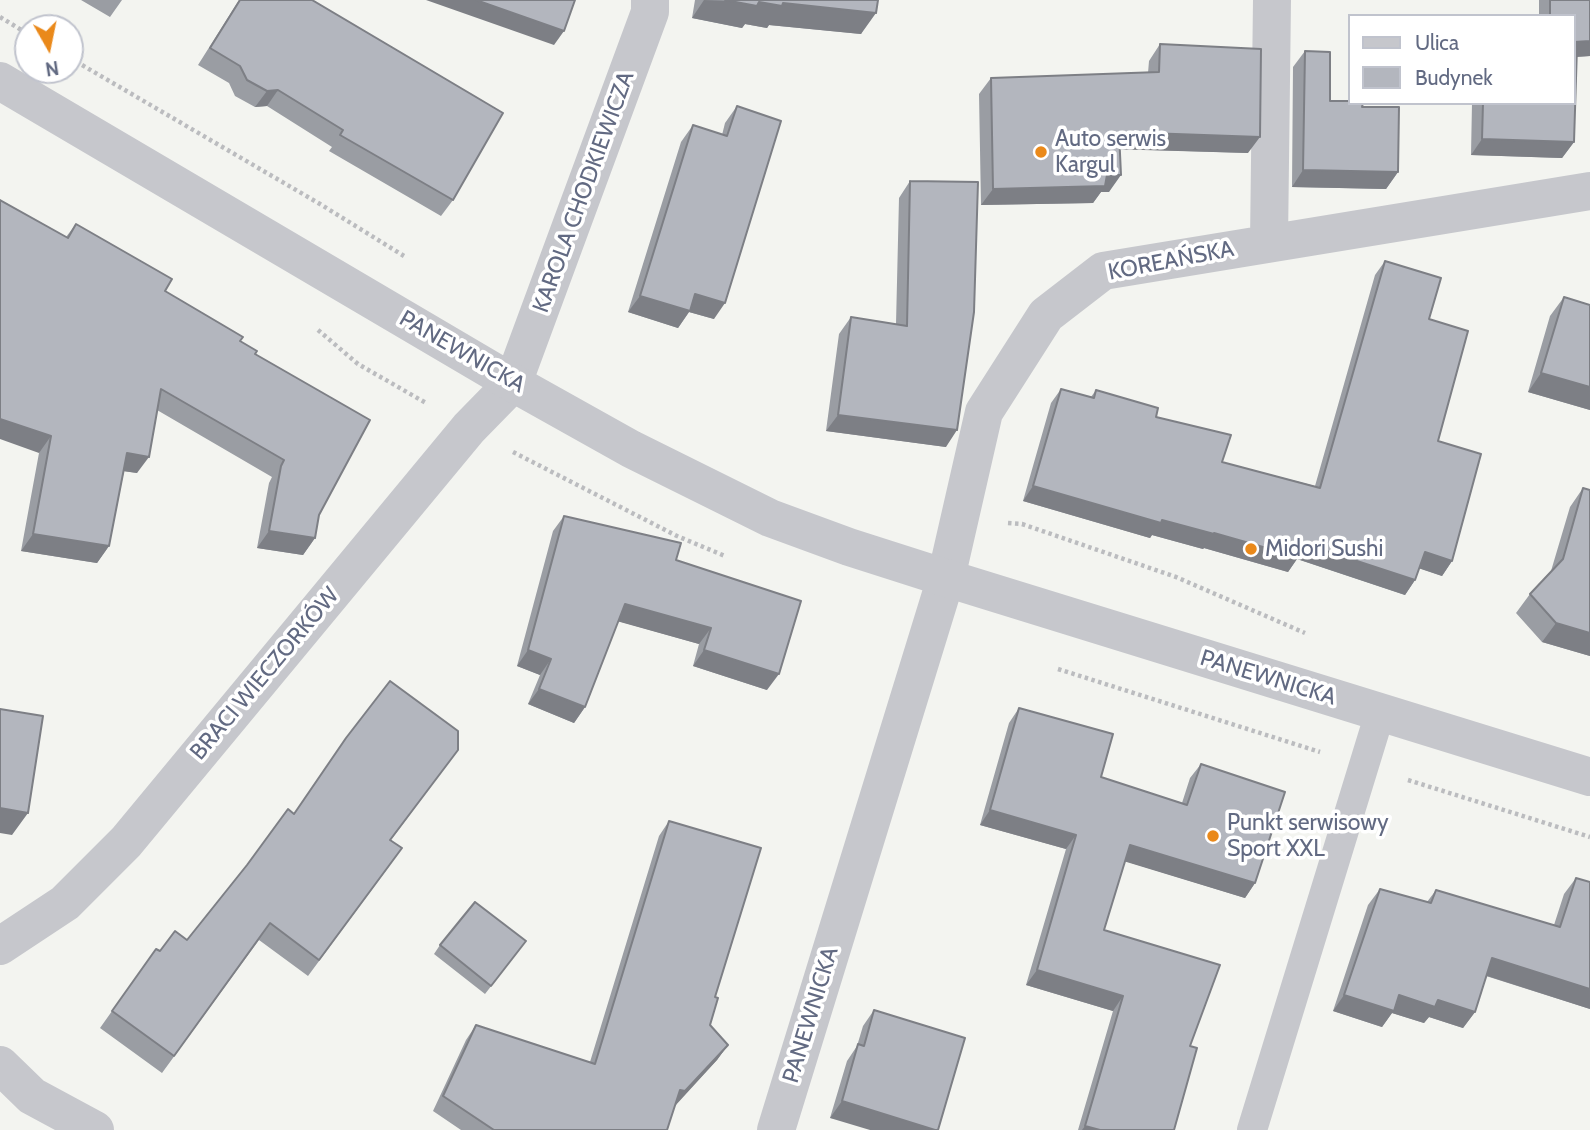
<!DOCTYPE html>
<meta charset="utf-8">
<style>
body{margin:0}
#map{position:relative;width:1590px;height:1130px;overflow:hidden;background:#f3f4f0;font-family:Cabin,sans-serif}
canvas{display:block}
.legend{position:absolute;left:1348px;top:14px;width:228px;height:91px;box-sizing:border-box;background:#fff;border:2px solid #c0c3cd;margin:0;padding:9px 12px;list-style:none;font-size:21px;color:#626a82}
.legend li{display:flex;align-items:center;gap:14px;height:35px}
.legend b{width:35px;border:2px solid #c0c3cd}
.north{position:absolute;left:14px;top:14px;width:70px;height:70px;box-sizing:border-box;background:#fff;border:2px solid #c0c3cd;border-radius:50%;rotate:171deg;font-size:19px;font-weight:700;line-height:28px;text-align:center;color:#626a82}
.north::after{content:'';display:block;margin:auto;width:24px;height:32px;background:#ea891a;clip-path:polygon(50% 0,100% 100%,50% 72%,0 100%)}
</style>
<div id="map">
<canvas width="1590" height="1130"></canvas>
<ul class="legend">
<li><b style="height:9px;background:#c6c7cc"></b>Ulica</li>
<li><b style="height:19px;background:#b3b6be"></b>Budynek</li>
</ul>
<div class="north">N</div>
</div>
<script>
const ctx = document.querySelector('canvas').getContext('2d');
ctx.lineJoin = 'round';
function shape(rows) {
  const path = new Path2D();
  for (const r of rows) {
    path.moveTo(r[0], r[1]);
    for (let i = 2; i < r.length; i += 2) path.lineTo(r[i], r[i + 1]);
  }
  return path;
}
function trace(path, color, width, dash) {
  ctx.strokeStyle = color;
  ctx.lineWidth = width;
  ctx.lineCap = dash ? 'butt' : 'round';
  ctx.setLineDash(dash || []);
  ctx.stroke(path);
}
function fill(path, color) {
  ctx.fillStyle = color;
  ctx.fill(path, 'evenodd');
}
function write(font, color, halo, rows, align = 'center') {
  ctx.font = font + ' Cabin,sans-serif';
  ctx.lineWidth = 7;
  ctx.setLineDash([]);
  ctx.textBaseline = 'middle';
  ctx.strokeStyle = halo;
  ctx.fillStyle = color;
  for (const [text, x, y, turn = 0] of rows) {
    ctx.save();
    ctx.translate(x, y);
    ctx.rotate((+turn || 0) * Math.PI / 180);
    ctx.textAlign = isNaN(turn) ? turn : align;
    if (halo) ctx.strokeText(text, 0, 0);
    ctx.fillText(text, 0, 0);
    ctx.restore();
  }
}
const path = shape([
 [0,17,28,34],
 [70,58,320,204,404,256],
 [318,330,358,364,426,403],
 [513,452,677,536,725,556],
 [1008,523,1022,524,1176,577,1305,633],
 [1058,669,1320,752],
 [1408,780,1590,837]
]);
const service = shape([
 [1252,1130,1380,713]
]);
const minor = shape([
 [1269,242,1272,0],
 [0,946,65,903,126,842,469,428,513,383,650,12,650,0],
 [0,1065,32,1096,95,1130],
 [776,1130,946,578,984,412,1046,315,1103,271,1590,191]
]);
const tertiary = shape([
 [0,81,513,383,631,449,770,518,849,547,946,578,1590,777]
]);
const wall = shape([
 [81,0,122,0,110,17],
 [239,0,312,0,453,200,441,216,329,151,332,147,267,106,255,107,235,96,229,83,198,65],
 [695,0,878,0,861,34,769,25,767,28,745,24,742,28,692,18],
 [1539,0,1590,0,1590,56,1577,57,1574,142,1562,158,1471,155,1472,103,1574,103,1574,16,1539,16],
 [1160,44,1248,153,1120,149,1109,192,1101,192,1093,203,981,205,979,94,991,78,1148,73,1149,61],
 [1305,51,1330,101,1362,107,1398,172,1386,189,1292,187,1293,67],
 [737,106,714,319,689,312,678,328,628,312,681,142,693,125,722,135,725,123],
 [910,181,946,447,826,431,839,334,851,317,896,324,899,198],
 [76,224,165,291,240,341,255,354,319,515,315,538,303,555,257,548,269,483,272,477,157,410,137,473,124,471,109,546,97,563,21,551,39,453,66,237],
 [1385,261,1429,319,1438,441,1452,561,1442,576,1419,568,1415,580,1405,595,1297,559,1288,572,1204,548,1203,549,1152,535,1150,538,1023,501,1051,403,1061,389,1091,397,1096,390,1156,417,1222,462,1315,486,1375,275],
 [1564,297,1590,305,1590,410,1528,392,1550,316],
 [1583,488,1590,656,1542,642,1516,613,1530,594,1551,571,1570,507],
 [564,516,676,560,767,690,693,666,699,644,618,621,585,707,574,723,528,704,540,675,517,666,553,531],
 [1019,708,1101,777,1182,803,1190,778,1201,764,1255,883,1245,898,1125,861,1104,930,1190,1046,1174,1130,1078,1130,1113,1011,1026,985,1066,849,980,825,1009,723],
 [446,766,391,840,390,865,308,976,259,940,162,1073,100,1028,156,949,160,951,187,940,294,814],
 [669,821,715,997,710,1025,728,1045,717,1060,674,1106,667,1130,461,1130,433,1111,466,1040,476,1025,590,1062,659,836],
 [1576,878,1590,1009,1486,976,1475,1012,1463,1028,1429,1017,1424,1023,1392,1013,1382,1027,1333,1011,1368,905,1380,889,1427,902,1436,890,1554,925,1564,894],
 [440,945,520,949,485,994,434,954],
 [874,1010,938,1130,830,1118,847,1061,857,1046,863,1026]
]);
const shadedWall = shape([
 [426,0,476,0,564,31,554,45],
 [704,0,783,3,876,13,861,34,769,25,767,28,745,24,742,28,692,18],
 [1590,41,1590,56,1574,57,1574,42],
 [278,90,267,106,255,107,267,91],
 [1119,132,1260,137,1248,153,1108,149],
 [1482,139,1574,142,1562,158,1471,155],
 [1303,170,1398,172,1386,189,1292,187],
 [1107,175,1121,175,1109,192,1101,192,1093,203,981,205,993,189],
 [695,294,725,303,714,319,689,312,678,328,628,312,640,296],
 [1541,373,1590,387,1590,410,1528,392],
 [838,415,957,430,946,447,826,431],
 [0,419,51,436,39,453,0,439],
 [127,453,149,457,137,473,115,470],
 [1033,486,1214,533,1302,543,1415,580,1405,595,1297,559,1288,572,1204,548,1203,549,1152,535,1150,538,1023,501],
 [269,531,315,538,303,555,257,548],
 [33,534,109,546,97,563,21,551],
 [1425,552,1452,561,1442,576,1415,567],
 [625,604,711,628,699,644,613,620],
 [1556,623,1590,633,1590,656,1542,642],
 [528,650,551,659,540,675,517,666],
 [704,650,779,674,767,690,693,666],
 [539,689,585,707,574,723,528,704],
 [0,808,28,813,12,835,0,833],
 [990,810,1076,835,1066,849,980,825],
 [1130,845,1255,883,1245,898,1120,860],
 [1492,958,1590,989,1590,1009,1481,974],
 [1037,970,1123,996,1113,1011,1026,985],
 [1344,995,1399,995,1438,1000,1475,1012,1463,1028,1429,1017,1424,1023,1392,1013,1382,1027,1333,1011],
 [728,1045,717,1060,675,1106,680,1090],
 [842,1101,935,1130,870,1130,830,1118],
 [1085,1126,1100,1130,1082,1130]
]);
const building = shape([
 [240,0,312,0,503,113,453,200,340,135,343,130,278,90,267,91,247,80,240,66,210,48,240,0],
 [476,0,575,0,564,31,476,0],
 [725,0,878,0,876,13,783,3,782,6,759,2,757,6,725,0],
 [1550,0,1590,0,1590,41,1574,42,1574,16,1550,16,1550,0],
 [1160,44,1261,49,1260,137,1119,132,1121,175,1107,175,1105,186,993,189,991,78,1159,72,1160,44],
 [1574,47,1577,47,1574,142,1482,139,1483,103,1574,103,1574,47],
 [1305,51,1330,52,1330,101,1350,101,1350,103,1363,103,1362,107,1399,107,1398,172,1303,170,1305,51],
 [737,106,781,121,725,303,695,294,690,311,640,296,693,125,727,136,737,106],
 [910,181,978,182,974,312,957,430,838,415,851,317,907,326,910,181],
 [0,200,68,238,76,224,172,279,165,291,243,337,240,341,257,351,255,354,370,420,319,515,315,538,269,531,281,466,284,460,161,389,149,457,127,453,109,546,33,534,51,436,0,419,0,200],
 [1385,261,1441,278,1429,319,1468,331,1438,441,1481,454,1452,561,1425,552,1415,580,1302,543,1298,557,1214,533,1214,534,1162,520,1161,523,1033,486,1061,389,1094,398,1096,390,1158,408,1156,417,1231,435,1222,462,1320,488,1385,261],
 [1564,297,1590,305,1590,387,1541,373,1564,297],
 [1583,488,1590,490,1590,633,1556,623,1530,594,1563,559,1583,488],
 [564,516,681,543,676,560,801,601,779,674,704,650,711,628,625,604,585,707,539,689,551,659,528,650,564,516],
 [390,681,458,731,458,750,390,840,402,848,319,960,270,923,174,1056,112,1011,156,949,160,951,175,931,187,940,247,865,288,809,294,814,346,738,390,681],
 [1019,708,1113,734,1101,777,1187,805,1201,764,1285,792,1255,883,1130,845,1104,930,1220,965,1190,1046,1197,1048,1174,1130,1100,1130,1085,1126,1123,996,1037,970,1076,835,990,810,1019,708],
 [0,709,43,716,28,813,0,808,0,709],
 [669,821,761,848,715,997,718,998,710,1025,728,1045,685,1091,680,1090,667,1130,494,1130,443,1096,476,1025,595,1064,669,821],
 [1576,878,1590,882,1590,989,1492,958,1475,1012,1438,1000,1435,1007,1399,995,1394,1011,1344,995,1380,889,1431,903,1436,890,1560,927,1576,878],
 [475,902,526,941,491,986,440,945,475,902],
 [874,1010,965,1038,938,1130,935,1130,842,1101,858,1044,864,1046,874,1010]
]);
const markers = [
 [1041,152,7,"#ea891a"],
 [1251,549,7,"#ea891a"],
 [1213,836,7,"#ea891a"]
];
const poiNames = [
 ["Auto serwis",1055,139],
 ["Kargul",1055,165],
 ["Midori Sushi",1265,549],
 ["Punkt serwisowy",1227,823],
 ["Sport XXL",1227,849]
];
const streetNames = [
 ["KAROLA CHODKIEWICZA",584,192,-70],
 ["KOREAŃSKA",1171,261,-11],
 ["PANEWNICKA",462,352,30],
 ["BRACI WIECZORKÓW",265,674,-50],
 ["PANEWNICKA",1268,678,17],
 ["PANEWNICKA",811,1015,-73]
];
trace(path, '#bbbcbf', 4.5, [3.5, 3.5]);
trace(service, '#c6c7cc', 30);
trace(minor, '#c6c7cc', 38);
trace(tertiary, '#c6c7cc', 38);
fill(wall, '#9a9da3');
fill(shadedWall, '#7d7f85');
fill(building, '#b3b6be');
trace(building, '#7d7f85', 2);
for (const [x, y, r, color] of markers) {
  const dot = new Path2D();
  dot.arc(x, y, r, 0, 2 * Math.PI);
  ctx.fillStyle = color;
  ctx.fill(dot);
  trace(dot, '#fff', 2.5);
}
write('23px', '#626a82', '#fff', poiNames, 'left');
write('23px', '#626a82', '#fff', streetNames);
</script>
